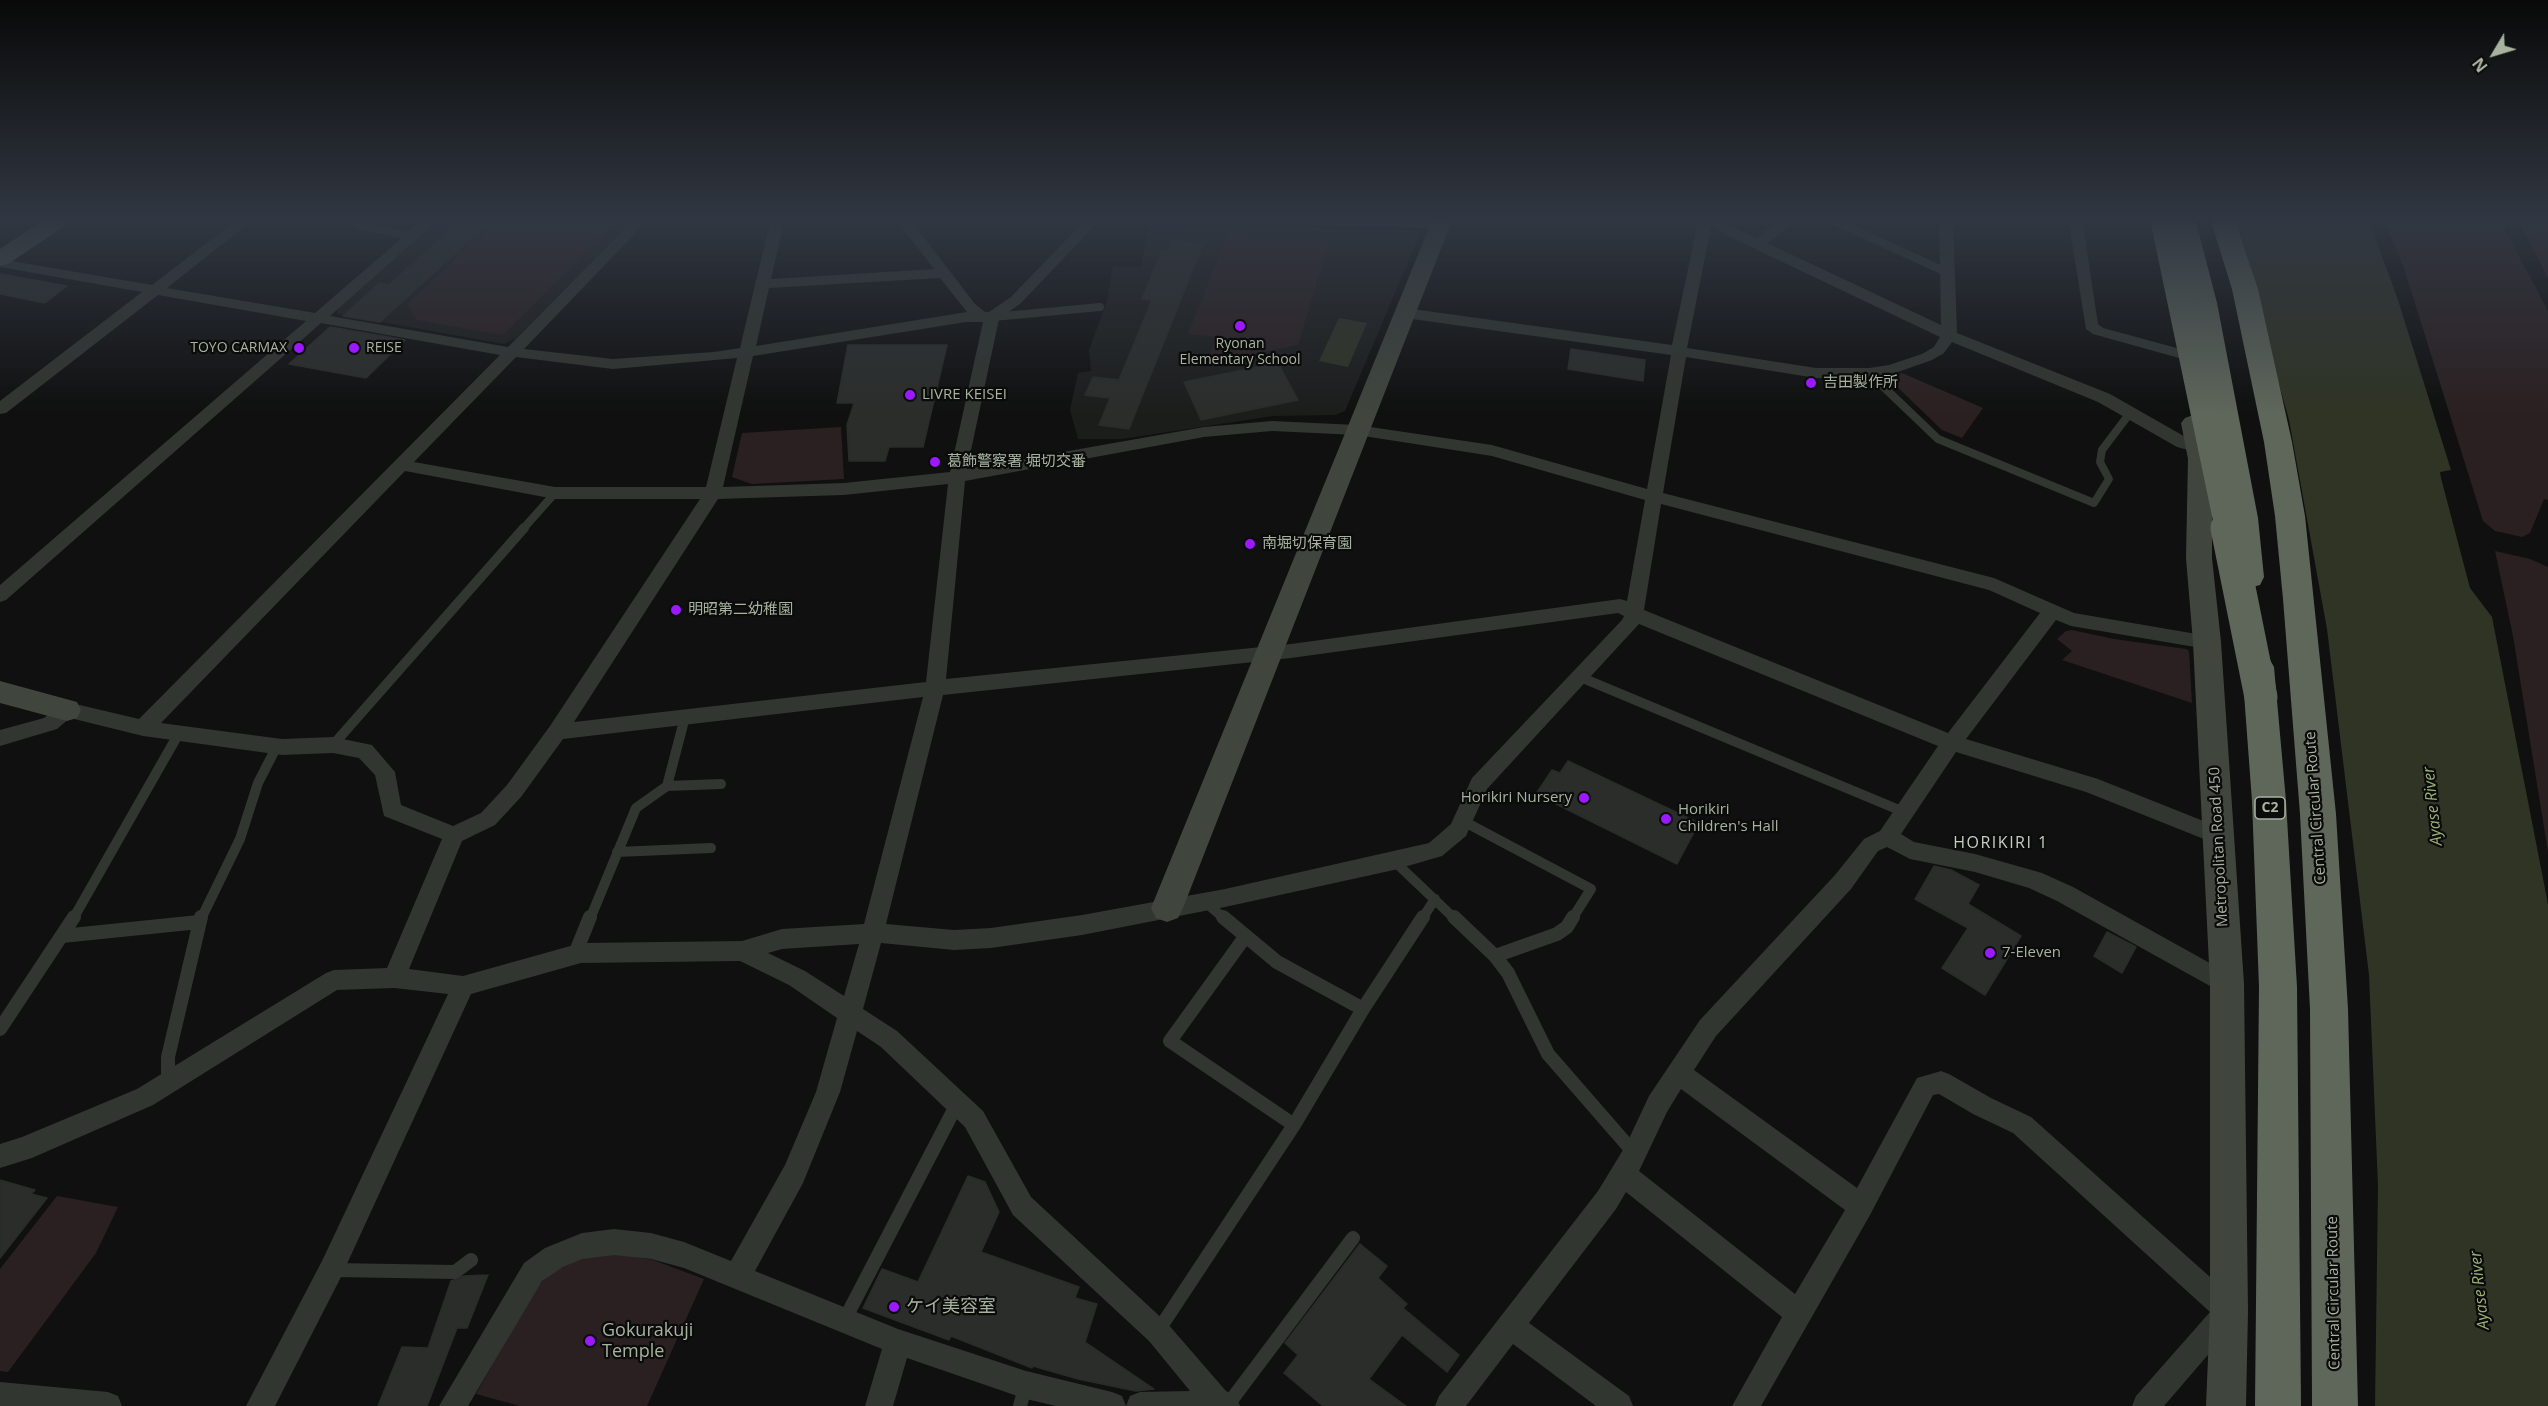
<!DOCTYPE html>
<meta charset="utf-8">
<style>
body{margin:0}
#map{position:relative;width:2548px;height:1406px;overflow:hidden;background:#0f100f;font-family:"Open Sans",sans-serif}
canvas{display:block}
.north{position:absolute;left:2464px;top:24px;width:60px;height:60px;-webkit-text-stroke:4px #0a0b0a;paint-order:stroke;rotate:232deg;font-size:16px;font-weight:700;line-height:24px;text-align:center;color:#a7b39f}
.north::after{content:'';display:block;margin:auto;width:21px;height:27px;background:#a7b39f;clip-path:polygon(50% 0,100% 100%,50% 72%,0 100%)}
</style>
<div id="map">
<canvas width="2548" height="1406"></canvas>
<div class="north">N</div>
</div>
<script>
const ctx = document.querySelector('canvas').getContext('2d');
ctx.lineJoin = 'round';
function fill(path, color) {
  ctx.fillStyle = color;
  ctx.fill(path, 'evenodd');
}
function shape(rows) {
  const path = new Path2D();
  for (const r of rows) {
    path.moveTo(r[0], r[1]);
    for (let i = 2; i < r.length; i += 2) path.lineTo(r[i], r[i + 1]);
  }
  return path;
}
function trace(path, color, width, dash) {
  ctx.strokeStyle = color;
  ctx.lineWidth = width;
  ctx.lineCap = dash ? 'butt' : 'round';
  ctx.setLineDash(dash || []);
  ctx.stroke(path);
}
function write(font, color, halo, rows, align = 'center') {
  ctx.font = font + ' "Open Sans","Noto Sans JP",sans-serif';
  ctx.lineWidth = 4.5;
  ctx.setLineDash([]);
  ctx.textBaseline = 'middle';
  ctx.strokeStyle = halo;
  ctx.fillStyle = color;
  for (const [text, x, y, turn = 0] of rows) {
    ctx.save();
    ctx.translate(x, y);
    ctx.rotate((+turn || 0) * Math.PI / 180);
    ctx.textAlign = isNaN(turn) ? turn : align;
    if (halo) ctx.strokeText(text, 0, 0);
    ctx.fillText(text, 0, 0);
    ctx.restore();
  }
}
const built = shape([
 [440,218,635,218,516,338,504,344,338,314,336,309],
 [1149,223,1421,231,1345,411,1335,415,1273,416,1122,439,1078,439,1070,410,1078,373,1091,371,1089,350,1107,301,1113,266,1141,267]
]);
const green = shape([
 [501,218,592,218,616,222,503,335,417,320,407,304],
 [2383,218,2499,218,2548,311,2548,500,2544,499,2530,533,2522,537,2495,531,2483,521,2404,268],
 [2517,218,2548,218,2548,278],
 [1228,233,1328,245,1298,345,1207,363,1216,337,1188,334],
 [1902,373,1983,408,1962,438,1942,430,1887,377],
 [841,427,844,479,752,484,732,477,742,433],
 [2495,551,2530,559,2548,567,2548,852,2513,636],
 [2072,630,2114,639,2186,649,2189,651,2192,703,2062,660,2072,651,2057,639,2066,631],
 [57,1196,118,1207,96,1253,8,1372,0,1371,0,1269],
 [618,1254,653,1260,704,1279,647,1406,520,1406,476,1394,536,1288,549,1274,585,1256]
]);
const water = shape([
 [2233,218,2368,218,2398,300,2451,470,2440,472,2441,478,2470,588,2492,617,2548,904,2548,1406,2375,1406,2378,1186,2369,975,2327,629,2289,420],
 [1339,318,1367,323,1348,367,1319,361]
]);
const building = shape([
 [463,218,494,218,380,322,343,316,379,283,389,285,463,218],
 [1173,241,1203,244,1129,429,1099,425,1110,398,1085,395,1093,377,1119,380,1152,300,1142,299,1162,250,1169,251,1173,241],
 [0,274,67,286,45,303,0,294,0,274],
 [330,327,405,340,366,378,289,364,330,327],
 [848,345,947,345,923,447,889,447,885,461,849,461,847,425,854,403,837,403,848,345],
 [1571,349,1645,360,1643,381,1568,369,1571,349],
 [1278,363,1298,400,1201,420,1184,382,1278,363],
 [1568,761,1699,823,1677,864,1536,794,1552,770,1560,773,1568,761],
 [1934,866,1951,870,1979,885,1968,904,2021,936,1985,995,1942,968,1968,928,1915,899,1934,866],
 [2107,932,2136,947,2122,973,2094,956,2107,932],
 [968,1176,985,1182,999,1212,981,1252,1079,1287,1075,1298,1097,1304,1085,1342,1154,1389,1136,1391,1078,1379,1033,1366,1032,1368,951,1336,949,1340,863,1308,882,1269,918,1282,968,1176],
 [0,1180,35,1190,31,1194,47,1198,0,1258,0,1180],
 [1360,1244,1387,1266,1378,1278,1407,1304,1403,1308,1459,1355,1447,1372,1402,1335,1369,1379,1406,1406,1323,1406,1284,1373,1298,1355,1285,1343,1360,1244],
 [488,1275,467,1328,457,1328,427,1406,378,1406,402,1347,428,1348,451,1281,464,1276,488,1275]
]);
const laneFar2 = shape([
 [1828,218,1946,272],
 [356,225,413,236],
 [993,317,1100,307],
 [1869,373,1938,439,2094,503,2109,479,2100,462,2102,450,2130,413],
 [523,529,555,493]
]);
const laneFar1 = shape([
 [1580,677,1904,812],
 [333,745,524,528],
 [667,786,685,717],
 [1463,821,1591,889,1572,919],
 [617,852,711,848],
 [1394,861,1455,919],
 [1205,902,1225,919],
 [73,919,179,733],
 [201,919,240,839,258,783,277,746],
 [590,919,636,808,667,786,721,784],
 [1422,919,1435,899]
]);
const lane = shape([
 [1223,917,1277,962,1363,1009,1423,917],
 [1454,917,1495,956,1557,934,1567,927,1573,917],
 [62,936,199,922],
 [1245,937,1170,1041,1294,1125],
 [575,954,590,917],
 [1495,956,1508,973,1548,1054,1635,1154],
 [0,1029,74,917],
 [168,1083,168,1057,201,917],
 [332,1270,455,1272,471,1260],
 [845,1319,957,1104],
 [1158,1331,1294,1125,1363,1009],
 [1020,1406,1026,1385],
 [1227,1406,1353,1238]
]);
const street = shape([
 [239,218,255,218,167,288,315,313,425,218,440,218,330,316,508,347,635,218,650,218,524,349,613,359,714,352,740,348,771,218,785,218,771,279,934,269,895,218,909,218,975,304,985,312,989,312,1011,297,1087,218,1102,218,1021,303,999,319,967,469,1204,427,1272,421,1357,425,1492,445,1647,489,1671,355,1405,318,1397,313,1400,310,1405,308,1672,345,1698,221,1696,218,1714,218,1756,238,1783,218,1799,218,1767,243,1941,325,1939,218,1953,218,1957,333,2110,394,2189,439,2205,444,2207,448,2205,452,2199,453,2177,447,2098,402,1952,342,1944,353,1932,360,1898,372,1869,378,1816,378,1686,357,1663,493,1994,578,2074,613,2214,637,2216,642,2214,647,2207,649,2071,626,2056,620,1966,739,2098,779,2226,830,2230,836,2226,842,2219,845,2086,792,1956,752,1901,834,1914,842,1975,854,2042,873,2073,887,2235,977,2238,984,2235,991,2227,994,2219,991,2057,901,2029,888,1975,872,1910,859,1887,847,1878,851,1851,889,1716,1036,1694,1070,1857,1188,1917,1078,1941,1071,1949,1074,1991,1098,2031,1117,2238,1302,2242,1311,2238,1320,2164,1406,2132,1406,2136,1396,2210,1312,2013,1133,1973,1114,1939,1094,1933,1095,1870,1215,1761,1406,1732,1406,1782,1317,1626,1192,1616,1209,1529,1323,1629,1396,1633,1406,1596,1406,1513,1344,1466,1406,1435,1406,1439,1396,1598,1191,1626,1145,1649,1096,1700,1020,1835,875,1864,839,1880,831,1938,746,1639,624,1487,789,1466,836,1442,856,1394,870,1225,907,1082,935,991,948,954,950,881,943,863,1009,897,1031,983,1111,1031,1197,1167,1323,1226,1391,1236,1396,1240,1406,1126,1406,1130,1396,1140,1392,1190,1391,1149,1341,1013,1215,965,1127,881,1047,857,1031,840,1092,803,1183,755,1271,898,1329,1026,1371,1112,1392,1122,1396,1126,1406,1056,1406,1026,1399,907,1358,893,1406,865,1406,882,1349,684,1268,651,1259,614,1255,582,1259,563,1267,542,1281,468,1406,439,1406,524,1263,545,1248,582,1233,614,1229,651,1233,684,1242,731,1261,785,1165,816,1092,837,1018,789,985,740,961,581,963,471,994,340,1279,275,1406,246,1406,322,1261,448,994,394,988,337,990,153,1105,32,1158,0,1168,0,1144,22,1137,137,1089,326,973,334,970,387,968,442,839,384,816,375,775,359,758,333,753,282,755,143,736,70,718,57,729,0,746,0,730,44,718,60,705,67,702,139,719,500,355,321,323,6,600,0,602,0,585,306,321,158,295,6,413,0,414,0,401,142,292,0,267,0,259,152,285,239,218],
 [1711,227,1751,247,1940,337,1934,347,1922,354,1889,365,1869,368,1816,368,1687,348,1711,227],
 [940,278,967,312,756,346,769,288,940,278],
 [966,322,983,322,950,472,844,483,723,487,753,356,966,322],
 [516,357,613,369,737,358,706,487,555,487,414,462,516,357],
 [1272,431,1357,435,1492,456,1645,500,1627,601,1620,599,1291,644,946,679,965,481,1204,437,1272,431],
 [405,471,555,499,700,499,550,726,507,785,481,813,453,826,401,805,395,772,372,745,333,737,282,739,161,723,405,471],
 [948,484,926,682,574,722,718,499,844,495,948,484],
 [1661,504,1989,590,2040,613,1948,733,1644,610,1661,504],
 [1618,613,1624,616,1622,620,1472,778,1451,824,1429,843,1225,889,1082,915,991,928,954,930,886,924,943,695,1291,658,1618,613],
 [923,697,864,924,782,929,742,941,581,943,463,976,409,969,462,841,495,825,521,797,563,739,923,697],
 [859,944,844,996,805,971,768,953,782,949,859,944],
 [1681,1089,1845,1210,1795,1294,1639,1171,1667,1112,1681,1089],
 [1174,218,1359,218,1440,220,1447,224,1440,228,1181,222,1174,218],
 [2068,218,2082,218,2098,324,2103,328,2184,350,2187,353,2184,356,2179,358,2093,334,2086,329,2068,218],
 [0,1382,108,1392,118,1396,122,1406,0,1406,0,1382]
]);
const secondary = shape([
 [1433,218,1453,218,1183,908,1178,918,1167,922,1156,918,1151,908,1433,218],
 [2193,415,2201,418,2205,423,2212,459,2212,558,2221,642,2244,984,2248,1311,2246,1406,2206,1406,2210,1311,2210,984,2193,642,2186,558,2188,459,2181,423,2185,418,2193,415],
 [0,681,77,702,81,710,77,718,67,721,0,703,0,681]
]);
const primary = shape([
 [46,218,72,218,69,223,8,264,0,266,0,249,46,218]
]);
const highway = shape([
 [2171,218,2195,218,2217,303,2258,518,2264,577,2260,585,2249,588,2238,585,2234,577,2228,518,2191,303,2171,218],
 [2210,218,2234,218,2258,289,2292,442,2305,516,2336,814,2348,1009,2358,1406,2312,1406,2310,1009,2300,814,2283,599,2275,516,2264,442,2232,289,2210,218],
 [2258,655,2269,658,2274,667,2286,801,2297,987,2301,1406,2255,1406,2259,987,2252,801,2242,667,2247,658,2258,655]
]);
const highwayBridgeFar1 = shape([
 [2163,218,2228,529]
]);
const highwayBridge = shape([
 [2227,528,2261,697]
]);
const markers = [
 [1240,326,6,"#9c18ff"],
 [299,348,6,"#9c18ff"],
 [354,348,6,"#9c18ff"],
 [1811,383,6,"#9c18ff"],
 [910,395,6,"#9c18ff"],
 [935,462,6,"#9c18ff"],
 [1250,544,6,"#9c18ff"],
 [676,610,6,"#9c18ff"],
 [1584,798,6,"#9c18ff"],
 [1666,819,6,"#9c18ff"],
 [1990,953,6,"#9c18ff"],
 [894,1307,6,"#9c18ff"],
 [590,1341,6,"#9c18ff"]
];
const farPoinames = [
 ["Ryonan",1240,344],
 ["Elementary School",1240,360],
 ["TOYO CARMAX",287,348,"right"],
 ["REISE",366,348,"left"]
];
const shields = [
 [2270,808,30]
];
const shieldNames = [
 ["C2",2270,808]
];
const poiNames = [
 ["吉田製作所",1823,383],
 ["LIVRE KEISEI",922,395],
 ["葛飾警察署 堀切交番",947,462],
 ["南堀切保育園",1262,544],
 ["明昭第二幼稚園",688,610],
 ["Horikiri Nursery",1572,798,"right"],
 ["Horikiri",1678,810],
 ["Children's Hall",1678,827],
 ["7-Eleven",2002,953]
];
const streetNames = [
 ["Central Circular Route",2316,808,-94],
 ["Metropolitan Road 450",2219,847,-93],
 ["Central Circular Route",2334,1293,-91]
];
const waterNames = [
 ["Ayase River",2433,806,-96],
 ["Ayase River",2480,1290,-96]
];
const neighbourhoodNames = [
 ["HORIKIRI 1",2001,843]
];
const nearPoinames = [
 ["ケイ美容室",906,1307],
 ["Gokurakuji",602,1331],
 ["Temple",602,1352]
];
fill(built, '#1b1d1b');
fill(green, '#2b2021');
fill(water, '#2f3425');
fill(building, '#2a2d2a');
trace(building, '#292c29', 1.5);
trace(laneFar2, '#313630', 8);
trace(laneFar1, '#313630', 10);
trace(lane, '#313630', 14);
fill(street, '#313630');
fill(secondary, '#40463d');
fill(primary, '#4e554b');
fill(highway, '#5f675b');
trace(highwayBridgeFar1, '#5f675b', 26);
trace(highwayBridge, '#5f675b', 33);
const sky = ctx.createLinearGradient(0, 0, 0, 415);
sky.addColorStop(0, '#080908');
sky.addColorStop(0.53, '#313742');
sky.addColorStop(1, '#31374200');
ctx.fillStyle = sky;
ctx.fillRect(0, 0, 2548, 415);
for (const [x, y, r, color] of markers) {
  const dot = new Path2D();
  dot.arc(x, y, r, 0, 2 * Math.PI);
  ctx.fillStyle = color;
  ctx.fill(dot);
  trace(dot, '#0a0b0a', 2);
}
write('14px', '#a7b39f', '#0a0b0a', farPoinames);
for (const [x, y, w] of shields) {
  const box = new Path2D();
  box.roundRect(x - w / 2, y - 11, w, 22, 4.5);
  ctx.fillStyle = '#0a0b0a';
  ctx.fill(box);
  trace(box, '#a7b39f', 1.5);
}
write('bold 14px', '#a7b39f', null, shieldNames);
write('15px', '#a7b39f', '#0a0b0a', poiNames, 'left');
write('15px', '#a7b39f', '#0a0b0a', streetNames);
write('italic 16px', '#9ab172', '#0a0b0a', waterNames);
ctx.letterSpacing = '1.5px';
write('16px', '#c5cec0', '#0a0b0a', neighbourhoodNames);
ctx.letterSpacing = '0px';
write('18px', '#a7b39f', '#0a0b0a', nearPoinames, 'left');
</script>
